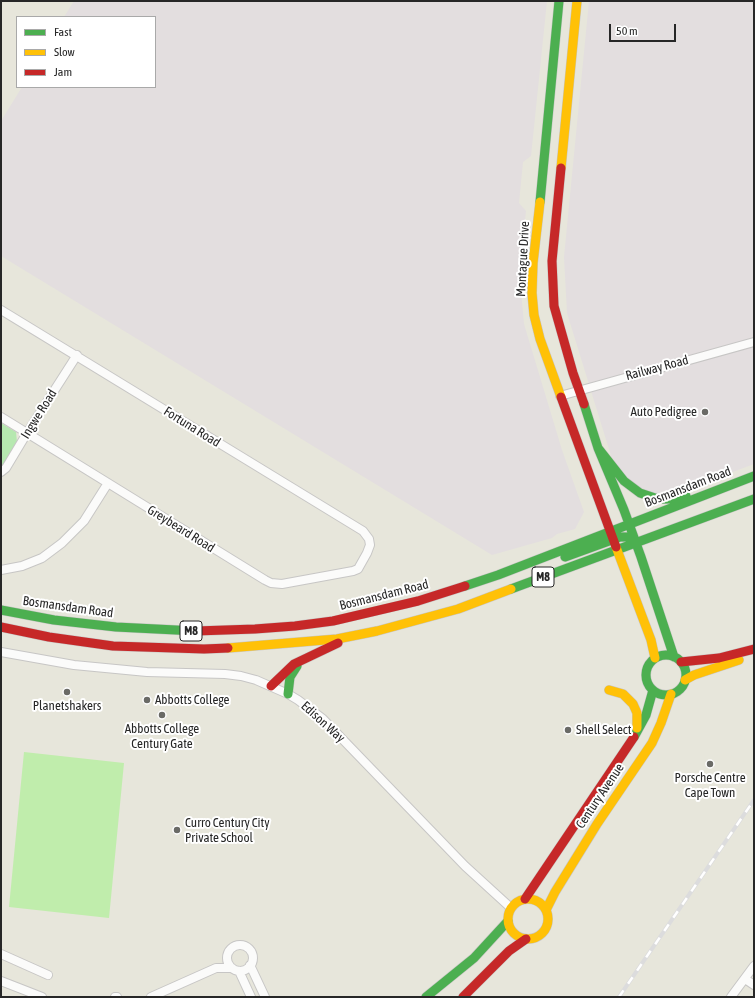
<!DOCTYPE html>
<style>
body{margin:0}
#map{position:relative;width:755px;height:998px;overflow:hidden;background:#e7e6db;font-family:"Asap Condensed",sans-serif}
canvas{display:block}
.frame{position:absolute;inset:0;border:2px solid #272727;pointer-events:none}
.legend{position:absolute;left:16px;top:16px;width:140px;height:72px;box-sizing:border-box;background:#fff;border:1px solid #a9a9a9;margin:0;padding:5px 7px;list-style:none;font-size:12px;color:#272727}
.legend li{display:flex;align-items:center;gap:8px;height:20px}
.legend b{width:20px;border:1px solid #a9a9a9}
.scale{position:absolute;left:609px;top:24px;width:67px;height:18px;box-sizing:border-box;border:2px solid #272727;border-top:0;padding-left:5px;font-size:12px;line-height:14px;white-space:nowrap;color:#272727;-webkit-text-stroke:3px #fff;paint-order:stroke}
</style>
<div id="map">
<canvas width="755" height="998"></canvas>
<div class="frame"></div>
<ul class="legend">
<li><b style="height:5px;background:#4caf50"></b>Fast</li>
<li><b style="height:5px;background:#ffc107"></b>Slow</li>
<li><b style="height:5px;background:#c62828"></b>Jam</li>
</ul>
<div class="scale">50 m</div>
</div>
<script>
const ctx = document.querySelector('canvas').getContext('2d');
ctx.lineJoin = 'round';
function fill(path, color) {
  ctx.fillStyle = color;
  ctx.fill(path, 'evenodd');
}
function shape(rows) {
  const path = new Path2D();
  for (const r of rows) {
    if (r.length === 3) {
      path.moveTo(r[0] + r[2], r[1]);
      path.arc(r[0], r[1], r[2], 0, 2 * Math.PI);
      continue;
    }
    path.moveTo(r[0], r[1]);
    for (let i = 2; i < r.length; i += 2) path.lineTo(r[i], r[i + 1]);
  }
  return path;
}
function trace(path, color, width, dash) {
  ctx.strokeStyle = color;
  ctx.lineWidth = width;
  ctx.lineCap = dash ? 'butt' : 'round';
  ctx.setLineDash(dash || []);
  ctx.stroke(path);
}
function write(font, color, halo, rows, align = 'center') {
  ctx.font = font + ' "Asap Condensed",sans-serif';
  ctx.lineWidth = 4;
  ctx.setLineDash([]);
  ctx.textBaseline = 'middle';
  ctx.strokeStyle = halo;
  ctx.fillStyle = color;
  for (const [text, x, y, turn = 0] of rows) {
    ctx.save();
    ctx.translate(x, y);
    ctx.rotate((+turn || 0) * Math.PI / 180);
    ctx.textAlign = isNaN(turn) ? turn : align;
    if (halo) ctx.strokeText(text, 0, 0);
    ctx.fillText(text, 0, 0);
    ctx.restore();
  }
}
const industrial = shape([
 [74,1,547,1,531,156,523,162,519,203,526,211,522,250,521,291,524,324,562,450,584,512,575,529,557,534,552,538,492,555,1,256,1,121,22,87,155,87,155,17,64,17],
 [589,1,754,1,754,464,682,491,658,494,647,492,631,482,612,459,567,313,564,257]
]);
const green = shape([
 [1,423,16,432,17,442,5,464,1,466]
]);
const pitch = shape([
 [24,752,124,763,109,918,9,907]
]);
const street = shape([
 [1,310,363,531,369,539,370,545,367,553,358,569,353,571,282,584,271,583,265,580,1,417],
 [560,396,754,342],
 [1,472,6,468,27,433,77,355],
 [1,570,22,566,42,558,62,543,84,521,108,483],
 [1,652,74,665,147,672,225,674,241,676,256,680,288,694,298,700,323,719,465,866,511,908],
 [240,958,13],
 [1,954,48,975],
 [250,965,265,997],
 [239,971,251,997],
 [745,979,754,985],
 [1,981,42,997],
 [115,997,117,997],
 [151,997,216,968,232,968],
 [731,997,754,966]
]);
const fast = shape([
 [540,202,559,1],
 [584,404,598,448,624,510,641,557,674,657],
 [598,448,624,481,640,493,658,499,669,499,686,496],
 [565,557,620,537,628,537,636,543],
 [465,586,498,575,754,476],
 [511,589,754,499],
 [1,610,54,620,116,627,196,631],
 [666,675,20],
 [288,694,290,677,297,666],
 [634,737,646,715,653,690],
 [426,997,474,958,508,921]
]);
const slow = shape([
 [561,168,577,1],
 [540,202,533,263,532,293,534,315,540,339,561,397],
 [616,547,651,640,655,658],
 [228,648,337,639,377,631,458,609,511,589],
 [685,680,694,675,739,660],
 [609,690,623,694,633,704,637,713,637,728],
 [528,919,20],
 [546,910,555,892,597,824,652,743,661,723,671,694]
]);
const jam = shape([
 [561,168,552,261,554,306,573,373,584,404],
 [561,397,616,547],
 [1,627,49,637,113,646,204,649,228,648],
 [196,631,255,629,295,626,333,621,418,601,465,586],
 [681,662,719,658,754,649],
 [271,686,294,664,338,643],
 [525,899,634,737],
 [463,997,509,951,526,939]
]);
const rail = shape([
 [619,997,754,800]
]);
const markers = [
 [705,412,4,"#6a6a66"],
 [67,692,4,"#6a6a66"],
 [147,700,4,"#6a6a66"],
 [162,715,4,"#6a6a66"],
 [568,730,4,"#6a6a66"],
 [710,764,4,"#6a6a66"],
 [177,830,4,"#6a6a66"]
];
const shields = [
 [543,577,22],
 [191,631,22]
];
const shieldNames = [
 ["M8",543,577],
 ["M8",191,631]
];
const streetNames = [
 ["Montague Drive",523,259,-87],
 ["Railway Road",657,368,-15],
 ["Ingwe Road",39,414,-58],
 ["Fortuna Road",192,427,32],
 ["Bosmansdam Road",688,487,-21],
 ["Greybeard Road",181,529,32],
 ["Bosmansdam Road",384,595,-14],
 ["Bosmansdam Road",68,607,8],
 ["Edison Way",323,722,42],
 ["Century Avenue",600,796,-56]
];
const poiNames = [
 ["Auto Pedigree",697,412,"right"],
 ["Abbotts College",155,700],
 ["Planetshakers",67,706,"center"],
 ["Abbotts College",162,729,"center"],
 ["Century Gate",162,744,"center"],
 ["Shell Select",576,730],
 ["Porsche Centre",710,778,"center"],
 ["Cape Town",710,793,"center"],
 ["Curro Century City",185,823],
 ["Private School",185,838]
];
fill(industrial, '#e3dedf');
fill(green, '#b6e8b0');
fill(pitch, '#c0edac');
trace(street, '#c7c6c5', 10);
trace(fast, '#c7c6c5', 10);
trace(slow, '#c7c6c5', 10);
trace(jam, '#c7c6c5', 10);
trace(street, '#fbfbfa', 8);
trace(fast, '#4caf50', 9);
trace(slow, '#ffc107', 9);
trace(jam, '#c62828', 9);
trace(rail, '#dcdcdd', 4);
trace(rail, '#fff', 2.5, [8]);
for (const [x, y, r, color] of markers) {
  const dot = new Path2D();
  dot.arc(x, y, r, 0, 2 * Math.PI);
  ctx.fillStyle = color;
  ctx.fill(dot);
  trace(dot, '#fff', 1.5);
}
for (const [x, y, w] of shields) {
  const box = new Path2D();
  box.roundRect(x - w / 2, y - 10, w, 20, 3);
  ctx.fillStyle = '#fff';
  ctx.fill(box);
  trace(box, '#272727', 1);
}
write('bold 12px', '#272727', null, shieldNames);
write('13px', '#272727', '#fff', streetNames);
write('13px', '#272727', '#fff', poiNames, 'left');
</script>
